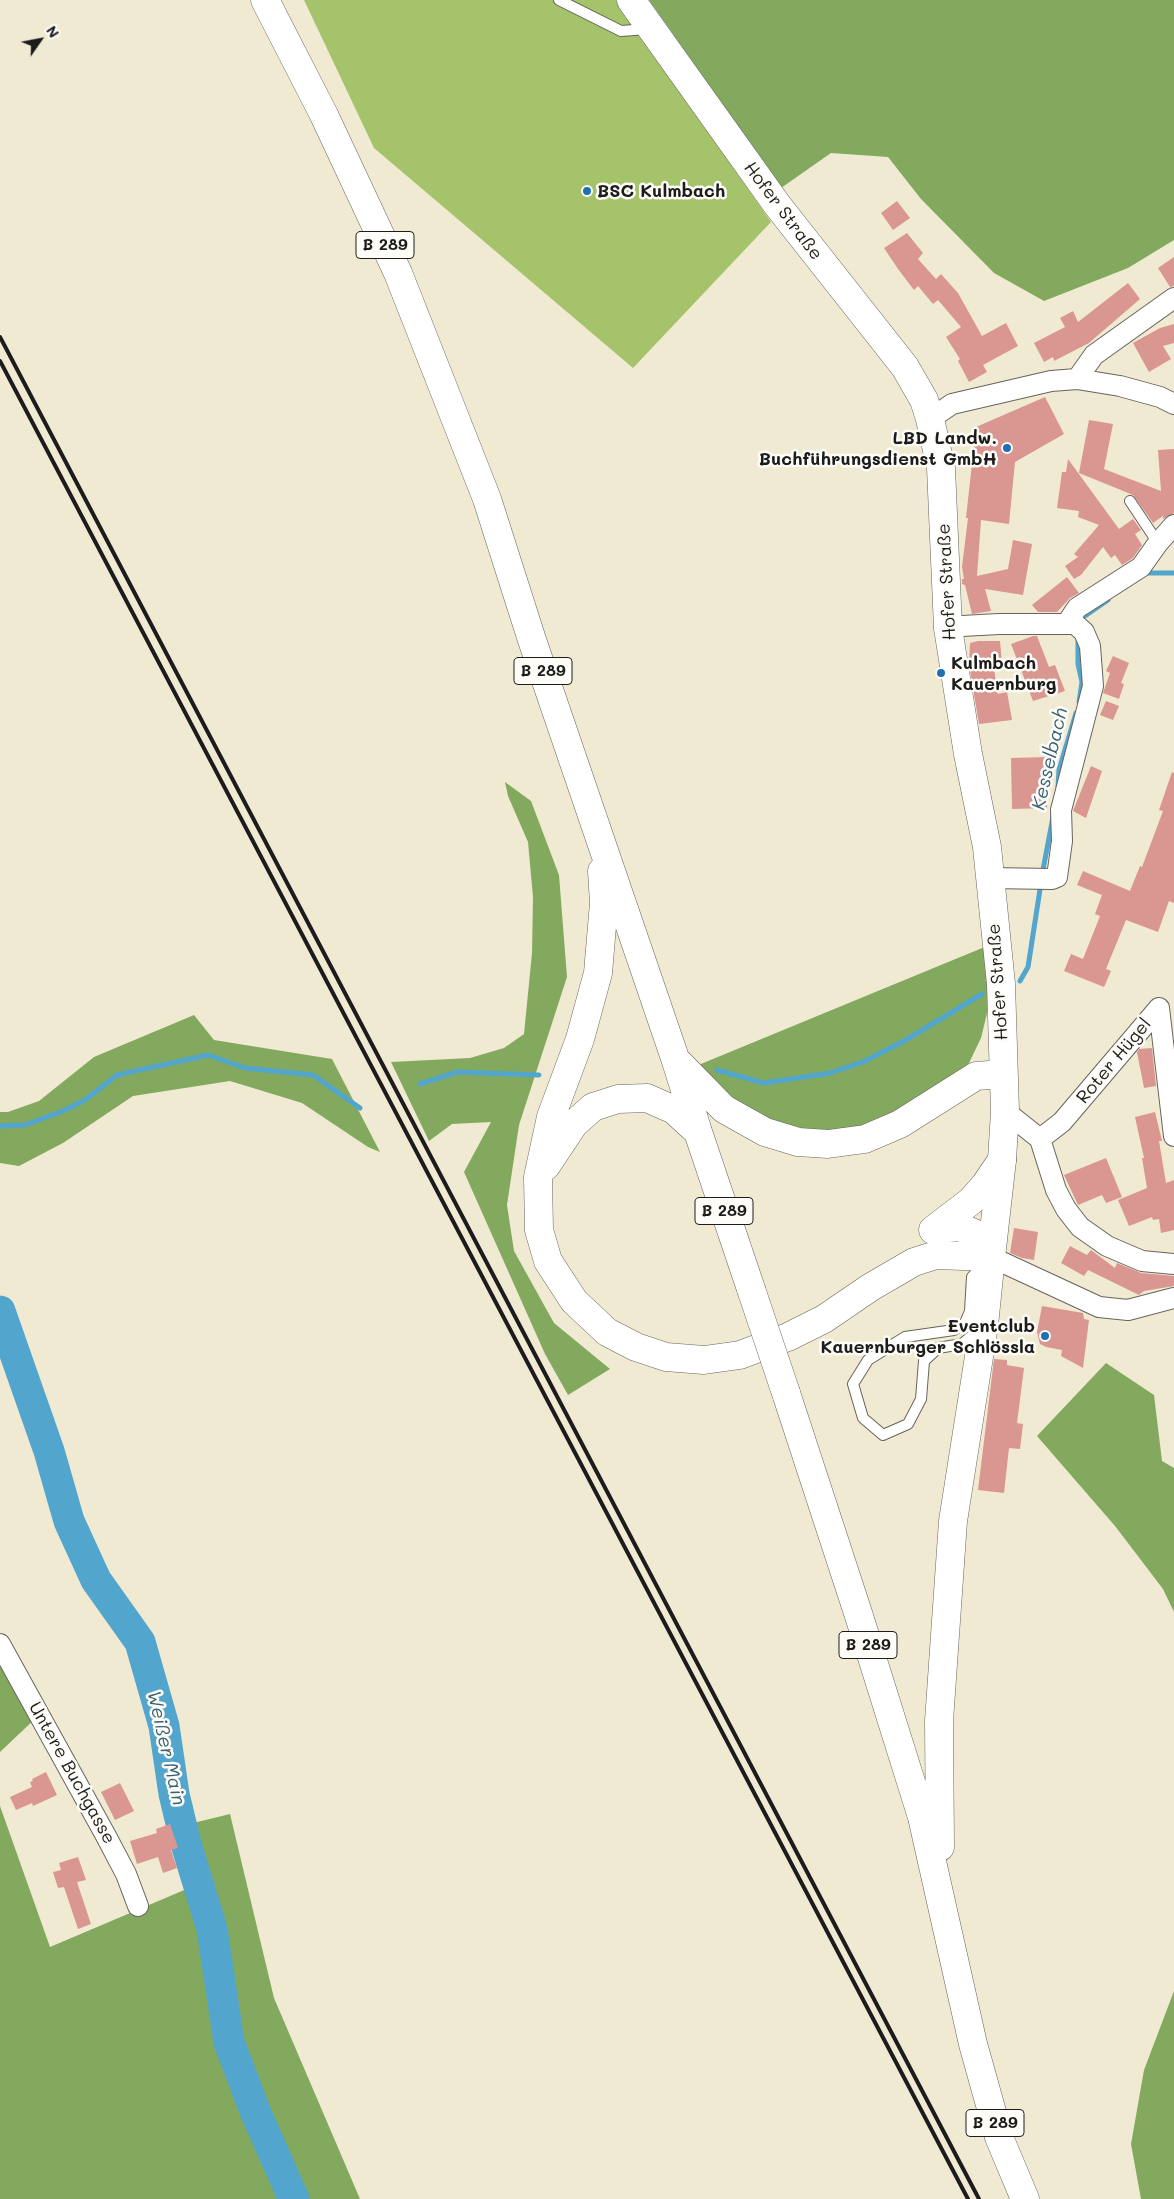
<!DOCTYPE html>
<meta charset="utf-8">
<style>
body{margin:0}
#map{position:relative;width:1174px;height:2199px;overflow:hidden;background:#f1ead3;font-family:Mali,sans-serif}
canvas{display:block}
.north{position:absolute;left:15px;top:15px;width:50px;height:50px;-webkit-text-stroke:4px #fdfcf7;paint-order:stroke;rotate:57deg;font-size:14px;font-weight:700;line-height:20px;text-align:center;color:#1c1c1c}
.north::after{content:'';display:block;margin:auto;width:18px;height:22px;background:#1c1c1c;clip-path:polygon(50% 0,100% 100%,50% 72%,0 100%)}
</style>
<div id="map">
<canvas width="1174" height="2199"></canvas>
<div class="north">N</div>
</div>
<script>
const ctx = document.querySelector('canvas').getContext('2d');
ctx.lineJoin = 'round';
function fill(path, color) {
  ctx.fillStyle = color;
  ctx.fill(path, 'evenodd');
}
function shape(rows) {
  const path = new Path2D();
  for (const r of rows) {
    path.moveTo(r[0], r[1]);
    for (let i = 2; i < r.length; i += 2) path.lineTo(r[i], r[i + 1]);
  }
  return path;
}
function trace(path, color, width, dash) {
  ctx.strokeStyle = color;
  ctx.lineWidth = width;
  ctx.lineCap = dash ? 'butt' : 'round';
  ctx.setLineDash(dash || []);
  ctx.stroke(path);
}
function write(font, color, halo, rows, align = 'center') {
  ctx.font = font + ' Mali,sans-serif';
  ctx.lineWidth = 5;
  ctx.setLineDash([]);
  ctx.textBaseline = 'middle';
  ctx.strokeStyle = halo;
  ctx.fillStyle = color;
  for (const [text, x, y, turn = 0] of rows) {
    ctx.save();
    ctx.translate(x, y);
    ctx.rotate((+turn || 0) * Math.PI / 180);
    ctx.textAlign = isNaN(turn) ? turn : align;
    if (halo) ctx.strokeText(text, 0, 0);
    ctx.fillText(text, 0, 0);
    ctx.restore();
  }
}
const green = shape([
 [304,0,616,0,771,222,633,368,374,148]
]);
const forest = shape([
 [649,0,1174,0,1174,240,1128,268,1044,301,994,273,921,199,888,157,831,153,781,188],
 [505,782,531,801,559,875,567,977,519,1125,507,1205,514,1251,554,1323,610,1369,568,1395,545,1354,464,1172,491,1122,452,1124,429,1141,391,1062,470,1058,504,1048,524,1034,532,953,533,897,528,842,508,796],
 [987,946,990,1001,981,1038,969,1063,948,1085,871,1128,833,1134,782,1130,743,1110,696,1066],
 [194,1015,214,1040,332,1059,380,1152,368,1147,302,1103,230,1081,133,1096,63,1143,19,1166,0,1163,0,1112,8,1112,39,1101,94,1057],
 [1106,1363,1154,1395,1162,1461,1174,1468,1174,1612,1163,1589,1115,1526,1037,1436],
 [0,1651,37,1717,0,1752],
 [0,1806,50,1947,196,1885,181,1826,230,1814,274,1998,360,2199,0,2199],
 [1174,1991,1174,2199,1141,2199,1131,2144,1144,2070]
]);
const stream = shape([
 [1143,574,1145,573,1174,573],
 [1081,623,1082,618,1108,600],
 [1078,639,1078,664,1082,682,1079,702],
 [1058,787,1059,770,1076,713],
 [1042,875,1053,817],
 [1020,981,1028,967,1041,883],
 [717,1070,764,1083,830,1073,863,1062,904,1041,982,994],
 [420,1084,457,1072,539,1075],
 [0,1126,25,1125,63,1111,85,1100,117,1075,208,1055,245,1068,313,1075,360,1108]
]);
const river = shape([
 [0,1311,49,1451,69,1521,96,1580,140,1642,164,1726,174,1794,186,1844,212,1929,229,2042,255,2111,294,2199]
]);
const building = shape([
 [897,201,910,218,893,230,881,213],
 [907,233,923,253,918,259,936,279,941,274,958,293,982,336,1006,323,1018,346,983,365,987,372,969,382,958,361,960,359,946,337,961,327,938,300,933,304,918,286,914,290,898,269,884,248],
 [1174,257,1174,286,1170,287,1158,268],
 [1128,283,1140,299,1089,343,1054,361,1053,357,1044,362,1034,343,1065,327,1060,318,1073,311,1078,322],
 [1174,324,1174,343,1163,346,1171,359,1149,372,1133,343,1160,328],
 [1045,397,1064,434,1015,462,1009,524,981,520,977,576,1008,569,1013,540,1032,544,1023,595,985,589,991,611,972,614,965,585,962,584,962,579,964,579,962,567,968,518,966,518,976,427],
 [1089,420,1113,424,1104,469,1161,491,1158,450,1174,449,1174,513,1163,519,1163,516,1153,523,1133,495,1079,473],
 [1068,459,1119,529,1133,519,1141,530,1135,534,1142,545,1133,558,1122,565,1115,555,1111,558,1103,547,1081,575,1074,579,1065,566,1078,557,1074,554,1099,525,1078,517,1079,511,1057,508,1062,472,1066,472],
 [1067,577,1079,593,1070,598,1057,612,1038,612,1032,605],
 [1033,636,1037,636,1049,667,1055,665,1065,691,1033,701,1011,644],
 [978,641,1000,641,1002,663,993,663,998,694,1007,692,1012,720,979,724,969,664,970,643],
 [1113,656,1129,663,1121,683,1124,684,1119,699,1103,693,1110,673,1106,671],
 [1106,701,1119,706,1113,720,1100,715],
 [1047,757,1047,808,1012,809,1011,758],
 [1091,766,1102,771,1086,818,1073,811],
 [1172,772,1174,773,1174,903,1169,901,1158,932,1126,920,1106,969,1111,971,1104,987,1064,971,1071,954,1083,959,1100,916,1095,914,1102,895,1077,885,1083,871,1130,891,1140,866,1142,867,1163,811,1159,810],
 [1152,1048,1156,1086,1144,1088,1137,1052,1139,1049],
 [1155,1112,1162,1141,1159,1141,1166,1183,1174,1180,1174,1230,1161,1233,1159,1219,1153,1220,1152,1217,1129,1226,1118,1200,1147,1188,1142,1158,1144,1158,1135,1117],
 [1106,1158,1122,1197,1106,1203,1102,1195,1078,1205,1064,1175],
 [1014,1228,1038,1232,1034,1260,1022,1258,1010,1253],
 [1070,1246,1087,1255,1091,1250,1115,1268,1117,1263,1141,1273,1174,1276,1174,1286,1144,1291,1139,1295,1088,1270,1084,1276,1061,1263],
 [1042,1306,1083,1313,1084,1319,1089,1320,1083,1368,1061,1356,1062,1350,1046,1347,1040,1344,1037,1332],
 [994,1359,1007,1360,1007,1365,1024,1368,1017,1423,1023,1424,1020,1449,1009,1448,1004,1493,978,1490],
 [46,1772,57,1795,33,1806,32,1803,16,1810,10,1797,32,1787,30,1782,33,1781,32,1779],
 [120,1783,134,1811,115,1820,101,1792],
 [170,1824,178,1848,171,1850,177,1868,163,1873,158,1857,137,1864,130,1841,157,1833,156,1829],
 [78,1857,86,1880,77,1882,91,1924,78,1929,64,1887,58,1888,53,1872,61,1870,59,1863]
]);
const lane = shape([
 [559,0,621,31,648,29],
 [1130,501,1158,543],
 [978,1331,962,1344,938,1348,924,1361,921,1399,908,1424,883,1435,863,1418,853,1384,868,1360,905,1337,954,1330,965,1323,970,1311,972,1277,983,1265]
]);
const street = shape([
 [1077,379,1094,355,1174,298],
 [930,419,952,404,1051,381,1077,379,1120,386,1160,397,1174,404],
 [1067,623,1077,608,1141,567,1158,543,1174,525],
 [948,628,962,626,999,624,1075,624,1084,632,1090,646,1093,686,1061,810,1062,841,1057,877,1052,879,990,878],
 [1159,1008,1174,1136],
 [1005,1111,1040,1139,1056,1190,1066,1209,1080,1227,1107,1246,1142,1261,1174,1264],
 [1040,1139,1062,1122,1159,1008],
 [991,1257,1099,1307,1128,1310,1174,1298],
 [0,1644,106,1836,126,1874,138,1906]
]);
const secondary = shape([
 [631,0,778,206,905,367,924,400,930,419,941,468,948,628,968,754,987,847,1001,984,1005,1111,1002,1160,991,1257]
]);
const highway = shape([
 [265,0,324,115,398,273,487,499,532,640,676,1061,698,1132,751,1289],
 [602,871,604,903,598,973,580,1039,551,1117,538,1177,539,1230,548,1261,574,1301,607,1332,636,1347,666,1357,704,1360,740,1355,788,1337,824,1319,871,1287,914,1262,936,1255,991,1257],
 [679,1063,724,1109,765,1132,798,1142,828,1144,865,1139,900,1124,976,1076,1003,1074],
 [546,1166,574,1124,593,1107,618,1099,647,1098,674,1110,698,1132],
 [936,1228,960,1227,976,1234,985,1243,991,1257,984,1325,953,1521,939,1721,940,1847],
 [933,1230,971,1201,985,1185,1002,1160],
 [786,1393,859,1616,922,1817,973,2044,999,2137,1025,2199]
]);
const rail = shape([
 [0,337,979,2199],
 [0,361,968,2199]
]);
const highwayBridge = shape([
 [751,1289,786,1393]
]);
const markers = [
 [587,191,5,"#1f6fb2"],
 [1007,448,5,"#1f6fb2"],
 [941,673,5,"#1f6fb2"],
 [1045,1336,5,"#1f6fb2"]
];
const shields = [
 [385,245,58],
 [543,671,58],
 [724,1211,58],
 [868,1645,58],
 [995,2123,58]
];
const shieldNames = [
 ["B 289",385,245],
 ["B 289",543,671],
 ["B 289",724,1211],
 ["B 289",868,1645],
 ["B 289",995,2123]
];
const poiNames = [
 ["BSC Kulmbach",597,191],
 ["LBD Landw.",997,438,"right"],
 ["Buchführungsdienst GmbH",997,459,"right"],
 ["Kulmbach",951,663],
 ["Kauernburg",951,684],
 ["Eventclub",1035,1326,"right"],
 ["Kauernburger Schlössla",1035,1347,"right"]
];
const streetNames = [
 ["Hofer Straße",783,211,53],
 ["Hofer Straße",947,582,-93],
 ["Hofer Straße",998,982,-94],
 ["Roter Hügel",1114,1061,-50],
 ["Untere Buchgasse",72,1773,61]
];
const waterNames = [
 ["Kesselbach",1050,759,-77],
 ["Weißer Main",166,1748,77]
];
fill(green, '#a4c36b');
fill(forest, '#83a95f');
trace(stream, '#52a5cd', 5);
trace(river, '#52a5cd', 31);
fill(building, '#da9691');
trace(lane, '#67645c', 12);
trace(street, '#67645c', 22);
trace(secondary, '#67645c', 29);
trace(highway, '#67645c', 29);
trace(lane, '#fff', 10);
trace(street, '#fff', 20);
trace(secondary, '#fff', 28);
trace(highway, '#fff', 28);
trace(rail, '#1c1c1c', 4);
trace(highwayBridge, '#67645c', 29, []);
trace(highwayBridge, '#fff', 28);
for (const [x, y, r, color] of markers) {
  const dot = new Path2D();
  dot.arc(x, y, r, 0, 2 * Math.PI);
  ctx.fillStyle = color;
  ctx.fill(dot);
  trace(dot, '#fdfcf7', 2);
}
for (const [x, y, w] of shields) {
  const box = new Path2D();
  box.roundRect(x - w / 2, y - 13.5, w, 27, 4);
  ctx.fillStyle = '#fdfcf7';
  ctx.fill(box);
  trace(box, '#1c1c1c', 1);
}
write('bold 16px', '#1c1c1c', null, shieldNames);
write('bold 18px', '#1c1c1c', '#fdfcf7', poiNames, 'left');
write('18px', '#1c1c1c', '#fdfcf7', streetNames);
write('italic 19px', '#376074', '#fdfcf7', waterNames);
</script>
